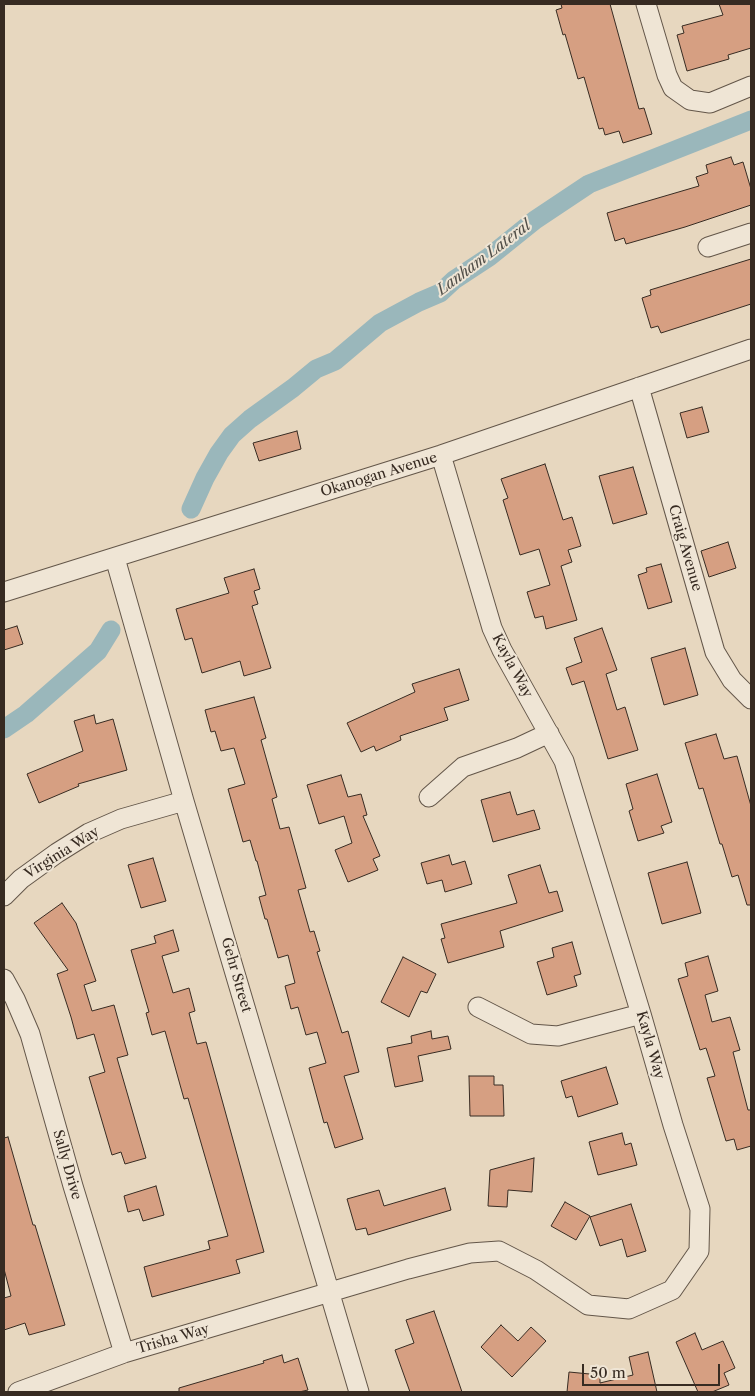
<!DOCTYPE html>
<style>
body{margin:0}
#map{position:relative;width:755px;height:1396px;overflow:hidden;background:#e7d7bf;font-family:"Libre Caslon Text",serif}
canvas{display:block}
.frame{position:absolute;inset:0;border:5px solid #372b22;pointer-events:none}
.scale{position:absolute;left:582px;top:1364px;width:138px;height:22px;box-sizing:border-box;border:2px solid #372b22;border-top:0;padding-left:6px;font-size:15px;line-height:18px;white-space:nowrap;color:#372b22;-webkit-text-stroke:4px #efe5d5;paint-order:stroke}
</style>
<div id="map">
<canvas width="755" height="1396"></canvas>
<div class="frame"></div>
<div class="scale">50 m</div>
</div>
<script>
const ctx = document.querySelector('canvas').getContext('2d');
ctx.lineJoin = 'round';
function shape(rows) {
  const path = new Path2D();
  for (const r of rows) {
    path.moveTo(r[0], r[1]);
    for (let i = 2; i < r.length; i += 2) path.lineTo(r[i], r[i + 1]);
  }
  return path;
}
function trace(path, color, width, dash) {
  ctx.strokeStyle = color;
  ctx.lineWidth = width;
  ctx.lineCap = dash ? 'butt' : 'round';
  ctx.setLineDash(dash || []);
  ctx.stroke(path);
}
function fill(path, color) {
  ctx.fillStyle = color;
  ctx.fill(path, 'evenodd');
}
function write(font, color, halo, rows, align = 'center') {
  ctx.font = font + ' "Libre Caslon Text",serif';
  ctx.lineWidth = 4;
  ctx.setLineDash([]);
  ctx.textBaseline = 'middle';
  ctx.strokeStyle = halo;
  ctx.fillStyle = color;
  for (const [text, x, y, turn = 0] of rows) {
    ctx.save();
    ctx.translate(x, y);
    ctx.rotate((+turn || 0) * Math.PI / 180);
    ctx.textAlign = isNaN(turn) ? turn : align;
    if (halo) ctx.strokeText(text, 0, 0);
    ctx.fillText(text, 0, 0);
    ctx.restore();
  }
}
const canal = shape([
 [191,509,205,478,219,453,232,435,250,419,293,388,316,369,335,361,380,323,419,302,440,293,454,280,489,257,535,220,589,184,751,120],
 [4,729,26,714,98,651,111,630]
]);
const building = shape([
 [561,4,610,4,639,109,644,108,652,134,623,143,619,131,605,135,603,128,599,129,584,77,578,79,565,34,563,35,556,10,562,8,561,4],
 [719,4,751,4,751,48,728,55,729,59,687,71,677,35,684,33,682,26,723,15,719,4],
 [731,157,734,165,743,162,751,189,751,205,685,227,626,244,624,238,615,241,607,213,699,186,696,177,708,173,706,165,731,157],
 [751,259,751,304,661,333,658,326,651,328,642,298,651,295,650,290,751,259],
 [702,407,709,432,687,438,680,413,702,407],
 [297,431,301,449,259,461,253,443,297,431],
 [545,464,563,520,572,517,581,546,568,550,572,562,561,566,577,620,546,629,543,616,535,618,527,592,550,585,539,549,520,555,503,500,508,498,501,479,545,464],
 [633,467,647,514,613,524,599,476,633,467],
 [728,542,736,568,709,577,701,551,728,542],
 [661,564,672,602,648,609,638,575,647,572,646,568,661,564],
 [254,569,260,589,254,591,258,604,252,606,271,668,244,676,240,661,202,673,192,638,185,640,176,609,229,593,224,578,254,569],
 [17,626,23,644,4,650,4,630,17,626],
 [602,628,617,670,606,674,617,710,625,707,638,750,608,759,584,681,572,685,566,668,582,662,574,638,602,628],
 [685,648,698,695,664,705,651,658,685,648],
 [459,669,469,700,444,708,448,720,400,736,401,740,376,751,374,746,361,752,347,723,415,692,412,684,459,669],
 [254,697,266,738,261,740,277,797,272,799,280,829,289,827,306,888,298,890,310,932,314,931,320,951,317,952,342,1033,348,1031,359,1072,344,1076,363,1139,335,1148,327,1122,324,1123,309,1068,326,1063,317,1032,306,1035,298,1007,291,1009,285,986,295,983,288,955,278,958,267,919,265,919,259,897,266,895,257,861,256,861,250,840,243,842,228,789,245,784,234,748,221,751,215,731,211,732,205,710,254,697],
 [94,715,96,724,113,719,127,770,78,784,79,786,39,803,27,774,83,751,74,721,94,715],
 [716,734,724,759,737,756,751,806,751,905,747,905,738,875,732,877,722,844,720,844,703,788,699,789,685,743,716,734],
 [657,774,672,822,661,826,664,833,638,841,629,811,633,809,626,784,657,774],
 [341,775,348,797,361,794,367,815,363,816,380,856,373,859,378,870,348,882,335,850,352,843,344,816,319,824,307,785,341,775],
 [510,792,517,815,534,810,540,829,493,842,481,800,510,792],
 [449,855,452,865,465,861,472,884,445,892,442,880,427,884,421,863,449,855],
 [153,858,166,901,141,908,128,865,153,858],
 [687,862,701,913,662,924,648,873,687,862],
 [540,865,549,893,557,891,563,911,500,931,504,947,448,963,441,939,445,938,441,924,517,903,508,875,540,865],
 [62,903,76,923,96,981,84,985,92,1011,114,1005,128,1055,117,1058,146,1158,125,1164,121,1152,112,1155,89,1077,105,1072,94,1034,77,1039,71,1017,57,974,68,970,34,923,62,903],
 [173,930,179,951,162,956,173,993,189,988,195,1011,189,1013,197,1044,206,1042,264,1252,236,1260,240,1273,152,1297,144,1267,210,1249,208,1241,228,1236,188,1098,184,1099,165,1031,152,1035,146,1013,149,1012,131,950,156,943,154,936,173,930],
 [572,942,581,974,574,976,577,986,547,995,537,962,554,957,552,948,572,942],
 [708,956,718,991,705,995,712,1022,730,1017,740,1050,733,1052,748,1110,751,1110,751,1146,737,1150,734,1139,726,1141,707,1078,715,1076,706,1048,700,1050,678,979,688,976,685,963,708,956],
 [403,957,436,974,427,993,421,991,409,1017,381,1002,403,957],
 [431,1031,432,1039,448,1036,451,1049,418,1056,423,1081,395,1087,387,1048,412,1043,411,1036,431,1031],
 [606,1067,618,1104,578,1117,572,1096,566,1098,561,1081,606,1067],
 [469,1076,494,1076,494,1085,503,1085,504,1116,470,1116,469,1076],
 [622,1133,625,1145,631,1143,637,1165,598,1175,589,1142,622,1133],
 [8,1137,33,1225,35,1225,65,1325,29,1335,25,1323,4,1330,4,1298,11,1296,4,1269,4,1138,8,1137],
 [534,1158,532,1192,508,1190,507,1207,488,1206,490,1170,534,1158],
 [156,1186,164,1215,143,1221,139,1209,128,1212,124,1196,156,1186],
 [445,1188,451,1210,368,1235,366,1228,356,1230,347,1199,379,1190,384,1206,445,1188],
 [565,1202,590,1216,576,1240,551,1226,565,1202],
 [631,1204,646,1251,627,1257,622,1239,600,1246,590,1217,631,1204],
 [434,1311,448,1351,462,1392,410,1392,395,1350,414,1343,406,1320,434,1311],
 [501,1325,518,1341,531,1327,546,1341,512,1377,481,1347,501,1325],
 [695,1333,702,1350,723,1341,735,1368,724,1373,729,1385,712,1392,698,1392,676,1342,695,1333],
 [648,1352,657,1392,567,1392,569,1372,600,1375,600,1383,633,1375,629,1357,648,1352],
 [282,1355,284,1363,298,1358,308,1390,299,1392,179,1392,179,1388,264,1363,263,1361,282,1355]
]);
const minor = shape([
 [646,4,667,75,673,88,690,100,710,103,751,86],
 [708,247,751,233],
 [639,387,715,652,732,680,751,699],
 [115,558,184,801,359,1392],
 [4,592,441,455,751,349],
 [429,797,463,767,517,748,549,733],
 [4,896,21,879,57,853,89,833,121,819,184,801],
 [4,979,15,999,30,1034,73,1186,124,1353],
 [478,1007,531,1034,558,1036,641,1014],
 [18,1392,124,1353,408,1269,470,1253,499,1251,536,1270,588,1305,629,1309,672,1290,699,1251,700,1209,673,1125,641,1014,564,761,502,650,492,628,441,455]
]);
const streetNames = [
 ["Okanogan Avenue",379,475,-17],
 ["Craig Avenue",685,548,74],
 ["Kayla Way",512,666,62],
 ["Virginia Way",62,853,-32],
 ["Gehr Street",236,975,74],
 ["Kayla Way",650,1045,74],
 ["Sally Drive",67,1165,74],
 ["Trisha Way",173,1339,-16]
];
const waterNames = [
 ["Lanham Lateral",484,258,-37]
];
trace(canal, '#9ab7bb', 19);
fill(building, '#d69f82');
trace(building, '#372b22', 1);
trace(minor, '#635649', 21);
trace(minor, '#efe5d5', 19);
write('14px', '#372b22', '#efe5d5', streetNames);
write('italic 15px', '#504e48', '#efe5d5', waterNames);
</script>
